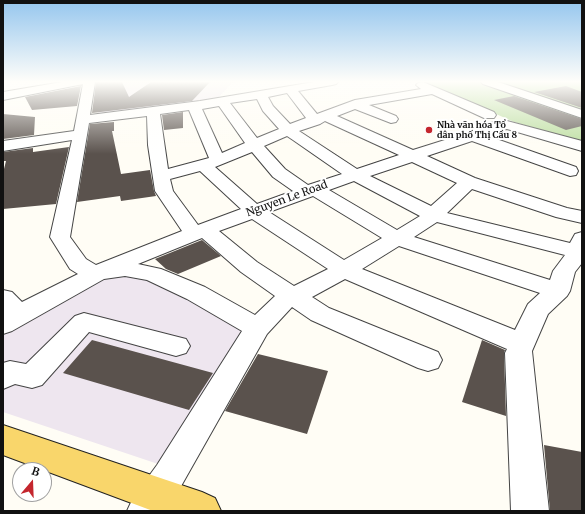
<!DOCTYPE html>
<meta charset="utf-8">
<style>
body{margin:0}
#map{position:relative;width:585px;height:514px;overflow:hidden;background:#fffdf5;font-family:Merriweather,serif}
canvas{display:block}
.frame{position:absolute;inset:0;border:4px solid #111;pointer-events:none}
.north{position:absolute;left:12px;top:462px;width:40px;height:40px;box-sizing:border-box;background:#fff;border:1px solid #a0a0a0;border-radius:50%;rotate:19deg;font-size:11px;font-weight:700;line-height:16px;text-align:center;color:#111}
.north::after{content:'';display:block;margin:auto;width:14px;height:18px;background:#c4262e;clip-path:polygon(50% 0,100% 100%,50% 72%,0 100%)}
</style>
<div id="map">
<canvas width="585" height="514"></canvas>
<div class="frame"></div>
<div class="north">B</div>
</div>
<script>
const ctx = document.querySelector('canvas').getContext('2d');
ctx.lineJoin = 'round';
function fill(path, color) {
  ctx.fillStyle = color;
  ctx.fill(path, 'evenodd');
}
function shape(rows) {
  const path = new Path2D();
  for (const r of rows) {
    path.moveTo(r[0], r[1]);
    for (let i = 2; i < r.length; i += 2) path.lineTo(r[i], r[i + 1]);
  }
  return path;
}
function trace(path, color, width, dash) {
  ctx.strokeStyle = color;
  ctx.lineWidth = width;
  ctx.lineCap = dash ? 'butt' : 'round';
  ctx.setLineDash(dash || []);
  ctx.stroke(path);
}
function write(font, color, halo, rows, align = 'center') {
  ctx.font = font + ' Merriweather,serif';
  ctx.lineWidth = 4;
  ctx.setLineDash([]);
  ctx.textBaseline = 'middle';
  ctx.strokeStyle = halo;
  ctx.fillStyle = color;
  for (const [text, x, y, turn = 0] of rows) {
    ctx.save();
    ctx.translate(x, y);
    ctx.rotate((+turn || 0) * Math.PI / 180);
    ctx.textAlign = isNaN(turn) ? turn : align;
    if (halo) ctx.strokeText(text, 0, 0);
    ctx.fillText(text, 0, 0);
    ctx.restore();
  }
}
const industrial = shape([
 [93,82,233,82,216,100,98,114],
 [138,273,176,288,249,335,164,466,3,412,3,336,26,317,107,276]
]);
const forest = shape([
 [424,82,582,82,582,142,514,122]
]);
const building = shape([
 [96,82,122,82,129,97,151,82,210,82,192,101,92,113],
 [81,86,77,106,32,110,25,97],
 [566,86,582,92,582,108,534,92],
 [514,96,582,119,582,126,566,130,494,100],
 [183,112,183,128,164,130,162,115],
 [3,114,35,117,34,135,3,139],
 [114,122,114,131,112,131,121,174,150,170,154,191,156,196,121,201,120,196,77,202,90,124],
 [69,147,56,204,3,209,3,173,6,161,3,161,3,152,33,148,33,152],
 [202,240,221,256,178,274,166,269,155,259],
 [92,340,213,373,189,410,63,373],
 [482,340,505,350,504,353,506,416,462,402],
 [258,354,328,371,307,434,225,411],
 [544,445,582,452,582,511,550,511]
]);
const minor = shape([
 [62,82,95,82,90,115,200,101,314,82,338,82,336,84,332,85,298,91,317,114,355,100,421,89,416,85,418,83,423,82,494,112,496,115,494,118,484,118,432,94,369,105,396,116,398,119,396,122,391,123,355,109,337,116,413,150,467,133,488,123,507,121,582,141,582,151,507,129,496,130,485,135,576,167,578,171,576,175,570,176,472,141,427,156,475,178,567,208,582,211,582,223,556,217,472,189,447,213,570,243,575,234,582,232,582,263,575,272,570,291,567,296,548,314,532,351,549,511,511,511,505,353,507,349,345,279,312,297,329,308,438,352,442,360,438,368,428,371,418,368,311,320,292,307,267,334,167,511,127,511,133,498,157,465,242,331,187,299,147,280,125,276,104,279,12,331,3,334,3,290,12,292,22,302,78,274,70,269,50,237,72,140,3,151,3,141,74,131,83,84,3,100,3,92,62,82],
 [287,93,306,118,290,124,273,106,268,97,287,93],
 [257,99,263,111,279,129,257,138,230,103,257,99],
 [219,106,245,143,222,153,202,109,219,106],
 [189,110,209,158,168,169,160,114,189,110],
 [147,116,148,145,155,191,182,231,96,265,86,259,70,237,89,123,147,116],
 [325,121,399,155,357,169,299,131,320,124,325,121],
 [287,136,293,140,342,174,308,185,285,169,264,146,287,136],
 [252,152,273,177,293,191,257,204,215,167,252,152],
 [412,162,457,183,431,206,370,176,412,162],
 [200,171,241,209,198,225,173,191,170,179,200,171],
 [354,181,420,216,397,230,329,190,354,181],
 [313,196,382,238,344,260,269,212,313,196],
 [252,219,328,269,294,286,257,262,219,231,252,219],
 [437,222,565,255,553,271,550,280,414,237,437,222],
 [202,238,241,272,275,296,255,315,205,287,161,269,138,264,202,238],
 [399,246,540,293,528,304,515,330,362,269,399,246],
 [481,82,498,82,582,110,582,118,483,84,481,82],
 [84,313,186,339,190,346,186,353,176,356,89,332,42,385,32,388,15,384,3,389,3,363,10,361,26,364,75,316,84,313]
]);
const major = shape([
 [3,425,202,492,215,498,221,511,153,511,3,455,3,425]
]);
const markers = [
 [429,130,4,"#c4262e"]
];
const farPoinames = [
 ["Nhà văn hóa Tổ",437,125],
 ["dân phố Thị Cầu 8",437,135]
];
const streetNames = [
 ["Nguyen Le Road",287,199,-20]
];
fill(industrial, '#eee6ef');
fill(forest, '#b9dc9c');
fill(building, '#5a524d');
trace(minor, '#444', 2);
trace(major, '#222', 2);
fill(minor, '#fff');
fill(major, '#f9d66b');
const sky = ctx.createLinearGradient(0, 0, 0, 154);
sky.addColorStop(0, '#95c6ee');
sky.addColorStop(0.53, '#fffefa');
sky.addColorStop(1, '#fffefa00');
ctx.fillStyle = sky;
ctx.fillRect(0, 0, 585, 154);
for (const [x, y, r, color] of markers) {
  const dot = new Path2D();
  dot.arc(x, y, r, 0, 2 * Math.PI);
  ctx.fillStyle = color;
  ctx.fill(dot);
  trace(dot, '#fff', 1.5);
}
write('bold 9px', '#111', '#fff', farPoinames, 'left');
write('11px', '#111', '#fff', streetNames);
</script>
